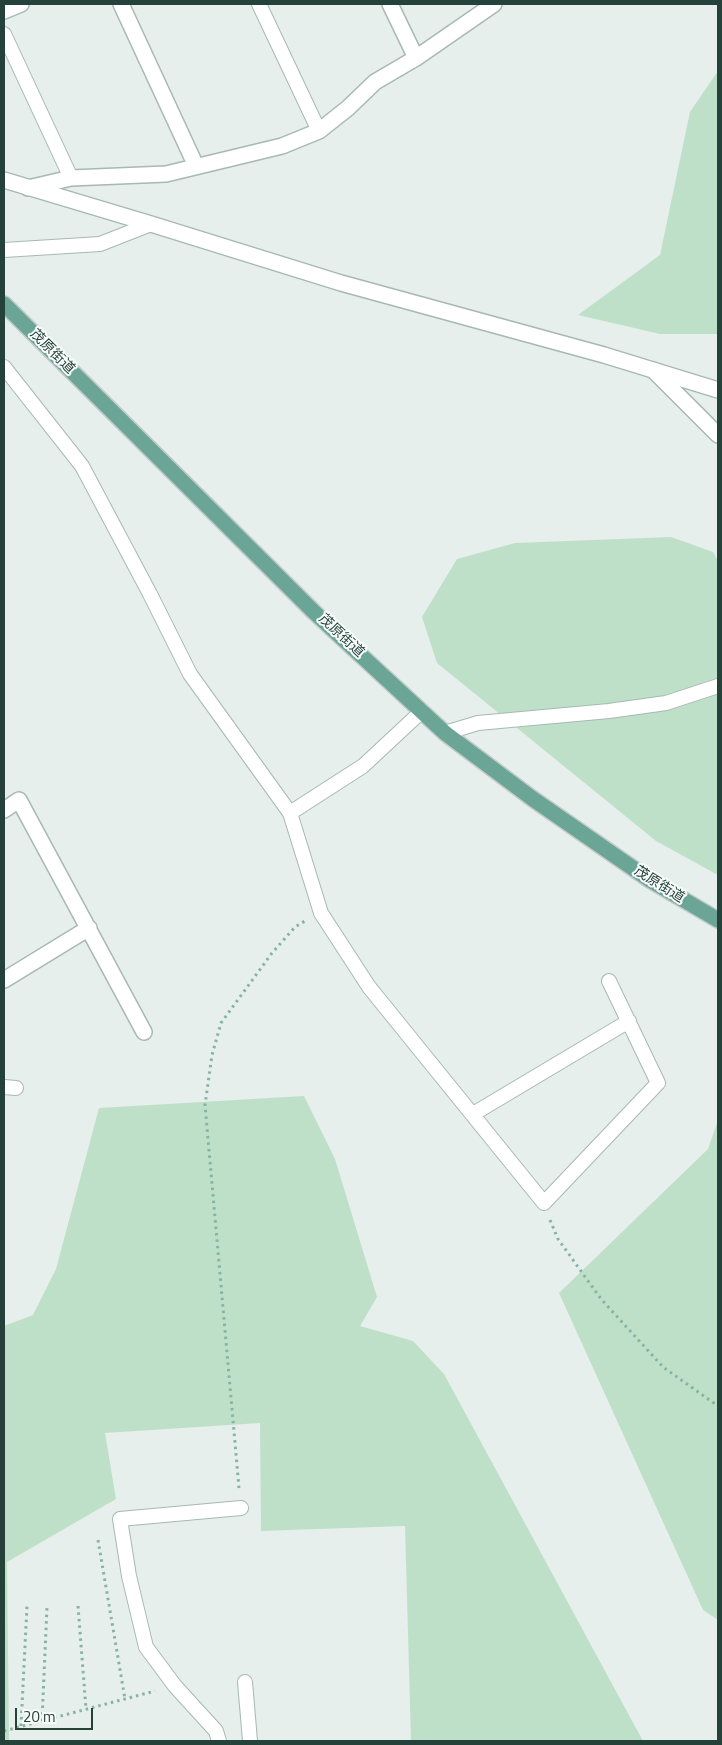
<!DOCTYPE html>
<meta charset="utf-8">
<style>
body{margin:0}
#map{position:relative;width:722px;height:1745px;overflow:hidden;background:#e6efeb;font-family:"Titillium Web",sans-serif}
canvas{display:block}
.frame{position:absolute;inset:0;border:5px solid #24423a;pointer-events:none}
.scale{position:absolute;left:15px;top:1708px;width:78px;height:22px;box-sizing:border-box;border:2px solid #24423a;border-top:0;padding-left:6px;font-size:15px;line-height:18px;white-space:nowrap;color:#24423a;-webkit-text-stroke:4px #f7fbf9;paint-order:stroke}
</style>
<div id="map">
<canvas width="722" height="1745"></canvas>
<div class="frame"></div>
<div class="scale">20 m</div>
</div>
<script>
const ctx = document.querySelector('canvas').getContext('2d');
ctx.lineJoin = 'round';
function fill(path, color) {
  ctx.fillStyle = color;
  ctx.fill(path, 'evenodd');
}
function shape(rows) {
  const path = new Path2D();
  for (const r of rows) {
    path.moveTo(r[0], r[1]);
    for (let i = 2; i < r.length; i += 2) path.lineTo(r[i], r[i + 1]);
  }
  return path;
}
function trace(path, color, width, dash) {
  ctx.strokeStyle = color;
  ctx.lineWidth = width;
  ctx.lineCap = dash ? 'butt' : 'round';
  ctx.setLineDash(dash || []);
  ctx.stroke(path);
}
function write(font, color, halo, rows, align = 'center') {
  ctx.font = font + ' "Titillium Web","Noto Sans JP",sans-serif';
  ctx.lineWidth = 4;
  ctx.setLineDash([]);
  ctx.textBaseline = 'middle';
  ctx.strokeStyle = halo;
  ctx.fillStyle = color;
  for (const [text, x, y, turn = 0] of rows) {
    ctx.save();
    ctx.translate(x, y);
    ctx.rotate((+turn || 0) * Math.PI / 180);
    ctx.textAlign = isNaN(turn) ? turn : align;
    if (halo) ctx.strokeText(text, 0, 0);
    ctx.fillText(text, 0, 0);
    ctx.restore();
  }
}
const green = shape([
 [718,71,718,334,660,334,578,315,660,255,690,112],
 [671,537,713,552,718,561,718,875,656,841,437,663,422,617,457,559,515,543],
 [304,1096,335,1159,377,1297,360,1326,413,1341,444,1374,643,1741,411,1741,405,1526,261,1531,260,1423,105,1433,116,1499,7,1562,9,1741,4,1741,4,1326,33,1315,56,1269,99,1108],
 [718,1120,718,1620,703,1610,559,1293,708,1149]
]);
const path = shape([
 [550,1220,558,1239,601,1299,663,1367,718,1406],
 [239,1488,205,1105,212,1055,221,1023,272,953,295,927,305,921],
 [98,1540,125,1699],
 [78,1606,86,1709],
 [42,1721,47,1607],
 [21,1726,27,1606],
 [4,1731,155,1691]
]);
const service = shape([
 [259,4,319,131],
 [4,34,71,178],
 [4,250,100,244,151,224],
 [4,367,82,466,150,594,190,674,290,813,321,913,369,987,544,1203,658,1083,609,981],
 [445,733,478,723,609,711,666,703,718,686],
 [290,813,363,766,422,711],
 [4,1087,16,1088],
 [473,1114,629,1021],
 [245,1682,250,1741],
 [219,1741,216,1731,175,1686,146,1647,129,1576,120,1519,241,1508]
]);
const minor = shape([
 [121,4,196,166],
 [390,4,416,58],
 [4,11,21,4],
 [28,188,71,178,166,174,282,146,319,131,348,108,375,82,416,58,494,4],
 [653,370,718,435],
 [4,810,19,800,144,1032],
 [4,980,89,928]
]);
const tertiary = shape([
 [4,180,151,224,341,283,604,355,718,390]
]);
const primary = shape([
 [4,304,314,612,445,733,533,799,650,880,718,920]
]);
const streetNames = [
 ["茂原街道",52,352,45],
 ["茂原街道",341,636,43],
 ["茂原街道",659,885,32]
];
fill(green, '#bfe0c8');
trace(service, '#a8b8b2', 16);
trace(minor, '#a8b8b2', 18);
trace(tertiary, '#a8b8b2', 18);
trace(primary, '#c2cac8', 18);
trace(path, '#86b3a5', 3, [2.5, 4]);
trace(service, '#fff', 14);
trace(minor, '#fff', 15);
trace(tertiary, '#fff', 15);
trace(primary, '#6aa596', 15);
write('14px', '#24423a', '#f7fbf9', streetNames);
</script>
